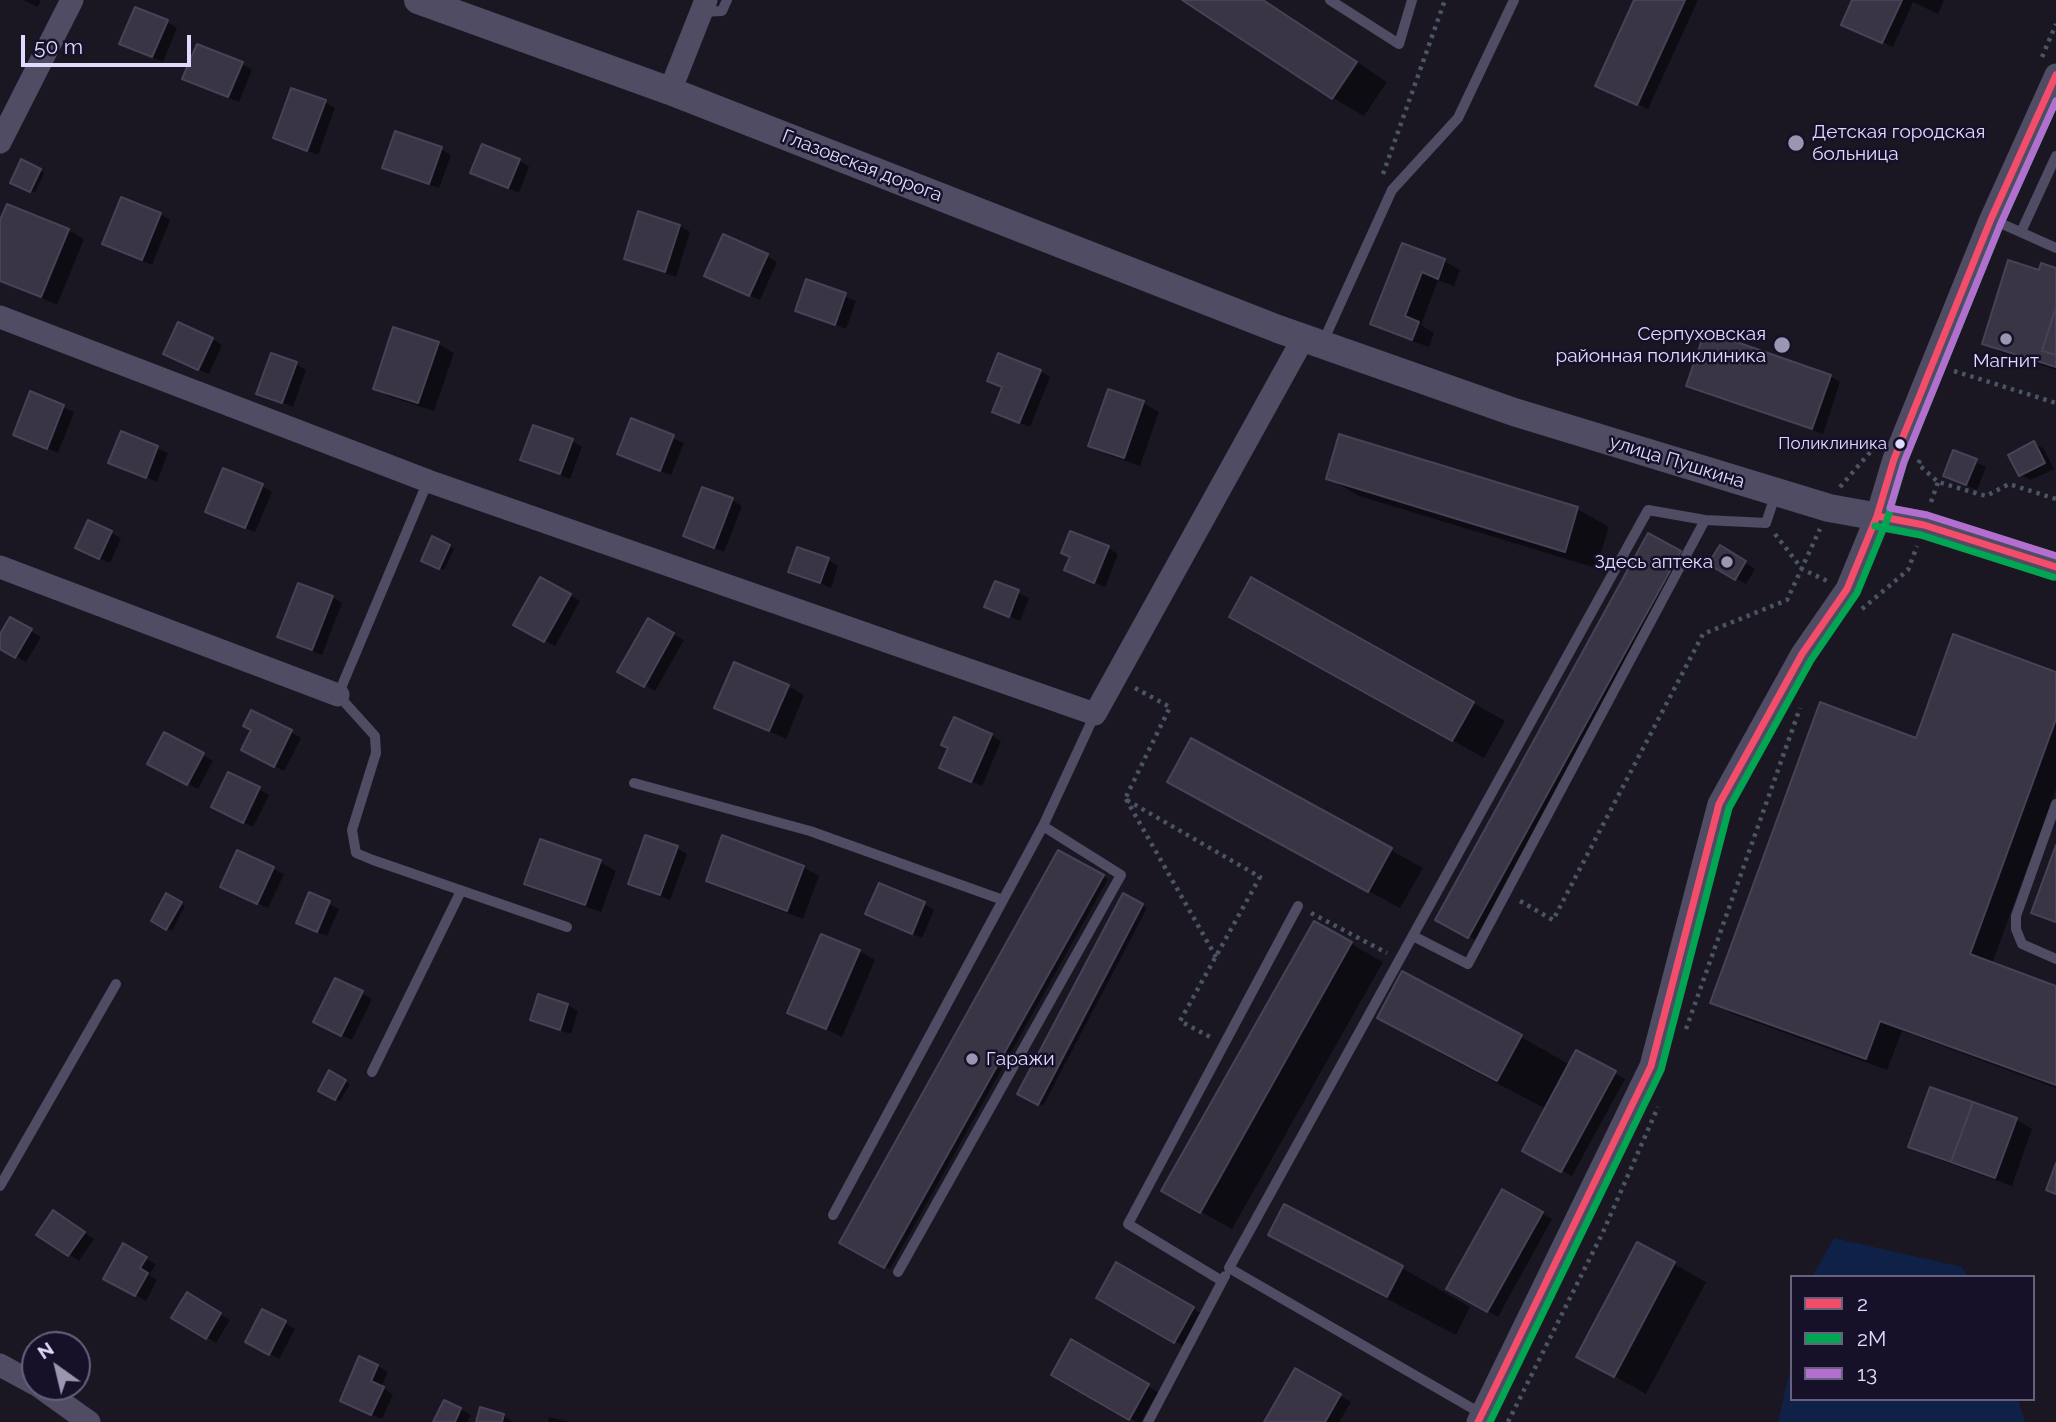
<!DOCTYPE html>
<meta charset="utf-8">
<style>
body{margin:0}
#map{position:relative;width:2056px;height:1422px;overflow:hidden;background:#1a1723;font-family:Raleway,sans-serif}
canvas{display:block}
.legend{position:absolute;left:1790px;top:1275px;width:245px;height:126px;box-sizing:border-box;background:#161129;border:2px solid #67617e;margin:0;padding:9px 12px;list-style:none;font-size:21px;color:#e0dafe}
.legend li{display:flex;align-items:center;gap:14px;height:35px}
.legend b{width:35px;border:2px solid #67617e}
.north{position:absolute;left:21px;top:1331px;width:70px;height:70px;box-sizing:border-box;background:#161129;border:2px solid #67617e;border-radius:50%;rotate:326deg;font-size:19px;font-weight:700;line-height:28px;text-align:center;color:#e0dafe}
.north::after{content:'';display:block;margin:auto;width:24px;height:32px;background:#9b96b1;clip-path:polygon(50% 0,100% 100%,50% 72%,0 100%)}
.scale{position:absolute;left:21px;top:35px;width:170px;height:32px;box-sizing:border-box;border:4px solid #e0dafe;border-top:0;padding-left:9px;font-size:21px;line-height:24px;white-space:nowrap;color:#e0dafe;-webkit-text-stroke:5px #161129;paint-order:stroke}
</style>
<div id="map">
<canvas width="2056" height="1422"></canvas>
<ul class="legend">
<li><b style="height:9px;background:#f44d6c"></b>2</li>
<li><b style="height:9px;background:#00a651"></b>2М</li>
<li><b style="height:9px;background:#b36fd0"></b>13</li>
</ul>
<div class="north">N</div>
<div class="scale">50 m</div>
</div>
<script>
const ctx = document.querySelector('canvas').getContext('2d');
ctx.lineJoin = 'round';
function fill(path, color) {
  ctx.fillStyle = color;
  ctx.fill(path, 'evenodd');
}
function shape(rows) {
  const path = new Path2D();
  for (const r of rows) {
    path.moveTo(r[0], r[1]);
    for (let i = 2; i < r.length; i += 2) path.lineTo(r[i], r[i + 1]);
  }
  return path;
}
function trace(path, color, width, dash) {
  ctx.strokeStyle = color;
  ctx.lineWidth = width;
  ctx.lineCap = dash ? 'butt' : 'round';
  ctx.setLineDash(dash || []);
  ctx.stroke(path);
}
function write(font, color, halo, rows, align = 'center') {
  ctx.font = font + ' Raleway,sans-serif';
  ctx.lineWidth = 5;
  ctx.setLineDash([]);
  ctx.textBaseline = 'middle';
  ctx.strokeStyle = halo;
  ctx.fillStyle = color;
  for (const [text, x, y, turn = 0] of rows) {
    ctx.save();
    ctx.translate(x, y);
    ctx.rotate((+turn || 0) * Math.PI / 180);
    ctx.textAlign = isNaN(turn) ? turn : align;
    if (halo) ctx.strokeText(text, 0, 0);
    ctx.fillText(text, 0, 0);
    ctx.restore();
  }
}
const water = shape([
 [1834,1238,1962,1267,1968,1277,1812,1277],
 [1792,1360,1792,1399,2018,1399,2025,1422,1778,1422]
]);
const shadow = shape([
 [23,0,41,0,38,7],
 [1185,0,1264,0,1387,82,1364,116,1333,98],
 [1636,0,1698,0,1648,109,1608,91],
 [1854,0,1944,0,1938,14,1913,2,1893,47,1854,30],
 [167,22,177,28,163,62,131,49],
 [242,64,252,70,239,102,195,84],
 [325,102,335,108,318,155,275,138],
 [441,149,451,155,439,188,394,173,384,167],
 [519,161,529,166,519,193,473,172],
 [40,170,44,173,35,193,16,185],
 [639,213,680,226,690,232,676,277,636,264,626,258],
 [160,214,170,220,152,265,104,244],
 [0,222,68,230,84,239,57,305,0,279],
 [1403,245,1444,261,1460,270,1454,286,1438,280,1421,325,1434,333,1429,347,1388,332,1373,323],
 [767,256,777,262,760,300,717,281],
 [2056,270,2056,370,2000,352,1984,343,2040,272],
 [807,281,856,301,846,329,797,310],
 [212,339,222,345,209,374,176,359],
 [438,344,454,353,434,411,391,397,376,388],
 [296,364,306,370,293,407,259,393],
 [1040,371,1050,377,1030,427,1005,417],
 [1830,376,1840,382,1823,434,1698,391,1688,385],
 [31,394,74,412,58,453,15,434],
 [1143,403,1159,412,1140,466,1106,454,1090,445],
 [632,421,684,443,671,475,629,459],
 [122,433,168,453,157,482,110,462],
 [1340,437,1577,509,1609,527,1596,568,1359,496,1328,478],
 [572,441,582,447,570,479,522,459],
 [2034,443,2044,449,2054,469,2031,480,2020,475],
 [1954,452,1986,467,1977,490,1945,475],
 [262,486,272,492,255,532,218,517],
 [732,500,742,506,724,552,685,535],
 [111,533,121,538,110,563,88,553],
 [1649,536,1690,559,1479,942,1438,919],
 [449,546,454,549,444,570,427,563],
 [1720,547,1755,569,1746,584,1711,563],
 [1108,548,1118,554,1105,587,1076,575],
 [828,560,838,566,831,588,791,571],
 [541,579,580,601,555,646,516,625],
 [1252,579,1505,721,1484,758,1263,634],
 [996,583,1029,598,1020,621,987,606],
 [332,597,342,603,322,655,290,642],
 [11,619,41,637,26,662,0,647,0,638],
 [648,620,684,640,655,691,620,671],
 [2056,674,2056,789,1992,964,2056,988,2056,1088,1902,1031,1887,1070,1733,1014,1712,1002,1917,740],
 [788,686,804,695,786,739,717,707],
 [291,732,301,738,284,771,253,756],
 [991,735,1001,741,982,786,951,773],
 [1191,741,1423,868,1400,908,1200,800],
 [203,755,213,761,198,789,159,769],
 [259,789,269,795,253,827,223,812],
 [677,848,687,854,670,900,630,883],
 [238,852,284,874,268,908,233,892],
 [1059,853,1108,879,890,1269,841,1242],
 [600,862,616,871,601,912,542,892,526,883],
 [803,867,819,876,803,919,723,889,708,880],
 [310,895,339,909,327,936,308,928],
 [167,896,185,906,172,931,153,921],
 [1124,896,1147,908,1043,1106,1020,1093],
 [924,904,934,910,922,938,868,914],
 [1315,923,1383,962,1232,1229,1164,1191],
 [859,951,875,960,842,1037,790,1012],
 [336,980,372,999,352,1040,326,1028],
 [568,1005,578,1011,571,1034,543,1025,532,1019],
 [1379,1018,1521,1037,1570,1065,1577,1053,1625,1079,1572,1176,1524,1150,1546,1109,1447,1057],
 [330,1073,350,1084,340,1101,321,1090],
 [1932,1089,2017,1120,2032,1129,2012,1186,1926,1155,1911,1146],
 [1503,1192,1552,1219,1498,1317,1449,1289],
 [1285,1206,1402,1268,1470,1307,1456,1335,1338,1273,1270,1234],
 [64,1219,94,1239,79,1261,39,1234],
 [1638,1244,1706,1282,1646,1394,1578,1356],
 [123,1246,156,1264,149,1275,157,1280,146,1301,106,1278],
 [1117,1265,1204,1315,1185,1347,1098,1297],
 [187,1295,230,1320,216,1343,173,1317],
 [285,1323,295,1329,279,1359,257,1347],
 [1072,1342,1158,1392,1141,1422,1137,1422,1053,1374],
 [377,1366,388,1372,381,1387,393,1394,382,1419,352,1406],
 [1296,1370,1351,1402,1339,1422,1266,1422],
 [460,1409,471,1415,467,1422,435,1422],
 [503,1415,513,1422,478,1422],
 [549,1417,570,1422,548,1422]
]);
const building = shape([
 [1182,0,1263,0,1357,62,1332,99,1182,0],
 [1634,0,1685,0,1637,105,1595,86,1634,0],
 [1852,0,1902,0,1882,43,1841,25,1852,0],
 [135,7,168,20,152,57,119,44,135,7],
 [197,44,243,62,228,97,182,79,197,44],
 [291,88,326,100,307,151,273,138,291,88],
 [395,131,442,147,429,184,382,168,395,131],
 [482,144,520,159,508,188,470,173,482,144],
 [21,159,41,169,30,192,10,183,21,159],
 [121,197,161,213,142,260,102,244,121,197],
 [7,204,69,229,41,297,0,281,0,220,7,204],
 [638,211,680,225,665,272,624,259,638,211],
 [723,234,768,254,749,296,704,276,723,234],
 [1402,243,1445,259,1438,279,1422,272,1405,316,1419,322,1412,340,1370,324,1402,243],
 [2008,260,2039,270,2041,263,2056,268,2056,307,2042,351,2056,355,2056,367,1982,344,2008,260],
 [806,279,846,293,835,325,795,311,806,279],
 [2055,310,2056,310,2056,355,2042,351,2055,310],
 [178,322,213,338,198,370,163,354,178,322],
 [393,327,439,342,418,403,373,389,393,327],
 [1705,331,1831,375,1812,429,1686,386,1705,331],
 [271,353,297,362,282,403,256,394,271,353],
 [998,353,1041,370,1019,423,992,412,1002,387,987,381,998,353],
 [1108,389,1144,401,1124,458,1088,446,1108,389],
 [30,391,64,405,47,449,13,435,30,391],
 [631,418,674,435,660,471,617,454,631,418],
 [533,425,573,439,560,474,520,460,533,425],
 [121,431,158,446,146,478,108,463,121,431],
 [1339,434,1578,507,1565,552,1326,479,1339,434],
 [2034,441,2045,463,2019,476,2008,455,2034,441],
 [1953,450,1977,459,1966,485,1943,476,1953,450],
 [223,468,263,484,245,528,205,512,223,468],
 [702,487,733,498,714,548,683,536,702,487],
 [88,520,112,531,99,559,75,548,88,520],
 [1070,531,1109,546,1094,583,1064,570,1070,557,1061,553,1070,531],
 [1648,533,1681,551,1468,938,1435,920,1648,533],
 [432,536,450,545,439,569,421,561,432,536],
 [1720,545,1746,561,1735,580,1708,564,1720,545],
 [797,547,829,558,820,583,788,572,797,547],
 [540,577,571,594,544,642,513,625,540,577],
 [1251,577,1474,702,1452,741,1229,617,1251,577],
 [995,581,1019,590,1009,617,984,607,995,581],
 [298,583,333,596,312,650,277,637,298,583],
 [10,617,32,629,15,658,0,649,0,634,10,617],
 [648,618,674,633,644,687,617,672,648,618],
 [1953,634,2056,672,2056,719,1970,954,2056,986,2056,1085,1880,1021,1866,1059,1710,1003,1820,702,1916,738,1953,634],
 [734,662,789,685,769,731,714,708,734,662],
 [251,710,292,730,274,767,241,750,251,730,243,726,251,710],
 [954,717,992,734,971,782,939,768,948,748,941,745,954,717],
 [164,732,204,753,187,785,147,764,164,732],
 [1191,738,1392,848,1368,892,1167,782,1191,738],
 [228,772,260,787,243,823,211,807,228,772],
 [645,835,678,846,660,895,628,884,645,835],
 [722,835,804,866,787,911,706,881,722,835],
 [540,839,601,860,585,905,524,884,540,839],
 [2056,845,2056,922,2031,913,2056,845],
 [237,850,274,867,257,904,220,887,237,850],
 [1058,850,1104,875,884,1268,839,1243,1058,850],
 [879,883,925,902,912,934,865,914,879,883],
 [309,892,330,901,317,932,296,923,309,892],
 [166,893,182,902,166,930,151,921,166,893],
 [1123,893,1143,904,1038,1105,1017,1094,1123,893],
 [1314,921,1352,942,1200,1213,1161,1191,1314,921],
 [821,934,860,950,826,1029,787,1013,821,934],
 [1402,971,1522,1035,1497,1081,1377,1018,1402,971],
 [335,978,363,991,341,1036,313,1022,335,978],
 [538,994,568,1004,560,1030,530,1020,538,994],
 [1576,1050,1616,1071,1561,1172,1522,1151,1576,1050],
 [329,1070,346,1080,335,1100,318,1091,329,1070],
 [1930,1087,1973,1102,1951,1162,1908,1147,1930,1087],
 [1973,1102,2017,1118,1995,1178,1951,1162,1973,1102],
 [2056,1163,2056,1194,2046,1190,2056,1163],
 [1502,1189,1543,1212,1487,1312,1446,1289,1502,1189],
 [1284,1204,1403,1266,1387,1297,1268,1235,1284,1204],
 [53,1210,85,1232,68,1256,36,1235,53,1210],
 [1637,1242,1675,1262,1614,1377,1576,1357,1637,1242],
 [123,1243,147,1257,140,1268,148,1273,135,1296,103,1279,123,1243],
 [1116,1262,1194,1307,1174,1343,1096,1298,1116,1262],
 [187,1292,221,1313,206,1339,171,1318,187,1292],
 [262,1309,286,1321,269,1355,245,1342,262,1309],
 [1071,1339,1149,1384,1129,1420,1051,1375,1071,1339],
 [359,1356,378,1365,371,1381,384,1387,371,1415,340,1401,359,1356],
 [1295,1368,1341,1394,1325,1422,1264,1422,1295,1368],
 [444,1400,461,1408,455,1422,433,1422,444,1400],
 [480,1407,504,1414,502,1422,476,1422,480,1407]
]);
const path = shape([
 [2042,57,2056,24],
 [1383,174,1445,0],
 [1954,371,2056,403],
 [1920,460,1918,464,1938,482,1986,496,2009,484,2056,499],
 [1840,487,1872,450,1874,451],
 [1931,502,1938,482],
 [1775,534,1802,569,1827,581],
 [1862,609,1908,570,1917,546],
 [1135,688,1170,707,1125,799,1260,877,1180,1021,1212,1038],
 [1126,799,1216,957],
 [1520,901,1553,920,1703,634,1787,600,1820,529],
 [1311,913,1387,953],
 [1686,1029,1800,708],
 [1508,1422,1603,1232,1658,1107]
]);
const service = shape([
 [1330,0,1399,44,1412,0],
 [701,12,722,11,727,0],
 [1991,219,2056,248],
 [2021,232,2056,156],
 [1322,344,1392,190,1458,118,1514,0],
 [428,481,338,695,375,736,376,753,352,830,356,853,373,860,567,927],
 [634,783,810,831,1003,900],
 [2056,804,2016,916,2016,929,2022,944,2056,959],
 [1413,936,1468,964,1705,520],
 [372,1072,461,891],
 [0,1186,116,984],
 [833,1215,1043,826,1095,714],
 [898,1272,1121,875,1043,826],
 [1222,1281,1128,1224,1298,906],
 [1482,1414,1229,1268,1648,510,1705,520,1766,523,1776,493],
 [1148,1422,1225,1276]
]);
const minor = shape([
 [670,91,706,0],
 [0,142,72,0],
 [0,317,428,481,1095,714,1304,337],
 [0,567,338,695],
 [0,1365,35,1384],
 [40,1387,89,1422],
 [1478,1422,1651,1066,1719,804,1802,654,1847,589,1877,516,1894,459,1991,219,2056,75]
]);
const tertiary = shape([
 [418,0,670,91,1278,329,1514,412,1829,508,1924,525,2056,567]
]);
const bus1 = shape([
 [1877,516,1924,525,2056,567],
 [1478,1422,1651,1066,1719,804,1802,654,1847,589,1877,516,1894,459,1991,219,2056,75]
]);
const bus2 = shape([
 [1875,526,1921,535,2053,577],
 [1490,1422,1661,1070,1729,808,1811,660,1857,593,1887,520,1904,462,2001,223,2056,101]
]);
const bus3 = shape([
 [2056,101,2001,223,1904,462,1890,508,1927,515,2056,556]
]);
const markers = [
 [1796,143,9,"#9b96b1"],
 [2006,339,7,"#9b96b1"],
 [1782,345,9,"#9b96b1"],
 [1900,444,6,"#e0dafe"],
 [1727,562,7,"#9b96b1"],
 [972,1059,7,"#9b96b1"]
];
const busNames = [
 ["Поликлиника",1887,444]
];
const poiNames = [
 ["Детская городская",1812,132],
 ["больница",1812,154],
 ["Серпуховская",1766,334,"right"],
 ["районная поликлиника",1766,356,"right"],
 ["Магнит",2006,361,"center"],
 ["Здесь аптека",1713,562,"right"],
 ["Гаражи",986,1059]
];
const streetNames = [
 ["Глазовская дорога",862,166,21],
 ["улица Пушкина",1677,462,17]
];
fill(water, '#0f2147');
fill(shadow, '#0007');
fill(building, '#393545');
trace(building, '#474257', 2);
trace(path, '#495564', 4.5, [3.5, 5]);
trace(service, '#4f4c64', 10);
trace(minor, '#4f4c64', 23);
trace(tertiary, '#4f4c64', 28);
trace(bus1, '#f44d6c', 7);
trace(bus2, '#00a651', 7);
trace(bus3, '#b36fd0', 7);
for (const [x, y, r, color] of markers) {
  const dot = new Path2D();
  dot.arc(x, y, r, 0, 2 * Math.PI);
  ctx.fillStyle = color;
  ctx.fill(dot);
  trace(dot, '#161129', 2.5);
}
write('17px', '#e0dafe', '#161129', busNames, 'right');
write('19px', '#e0dafe', '#161129', poiNames, 'left');
write('19px', '#e0dafe', '#161129', streetNames);
</script>
